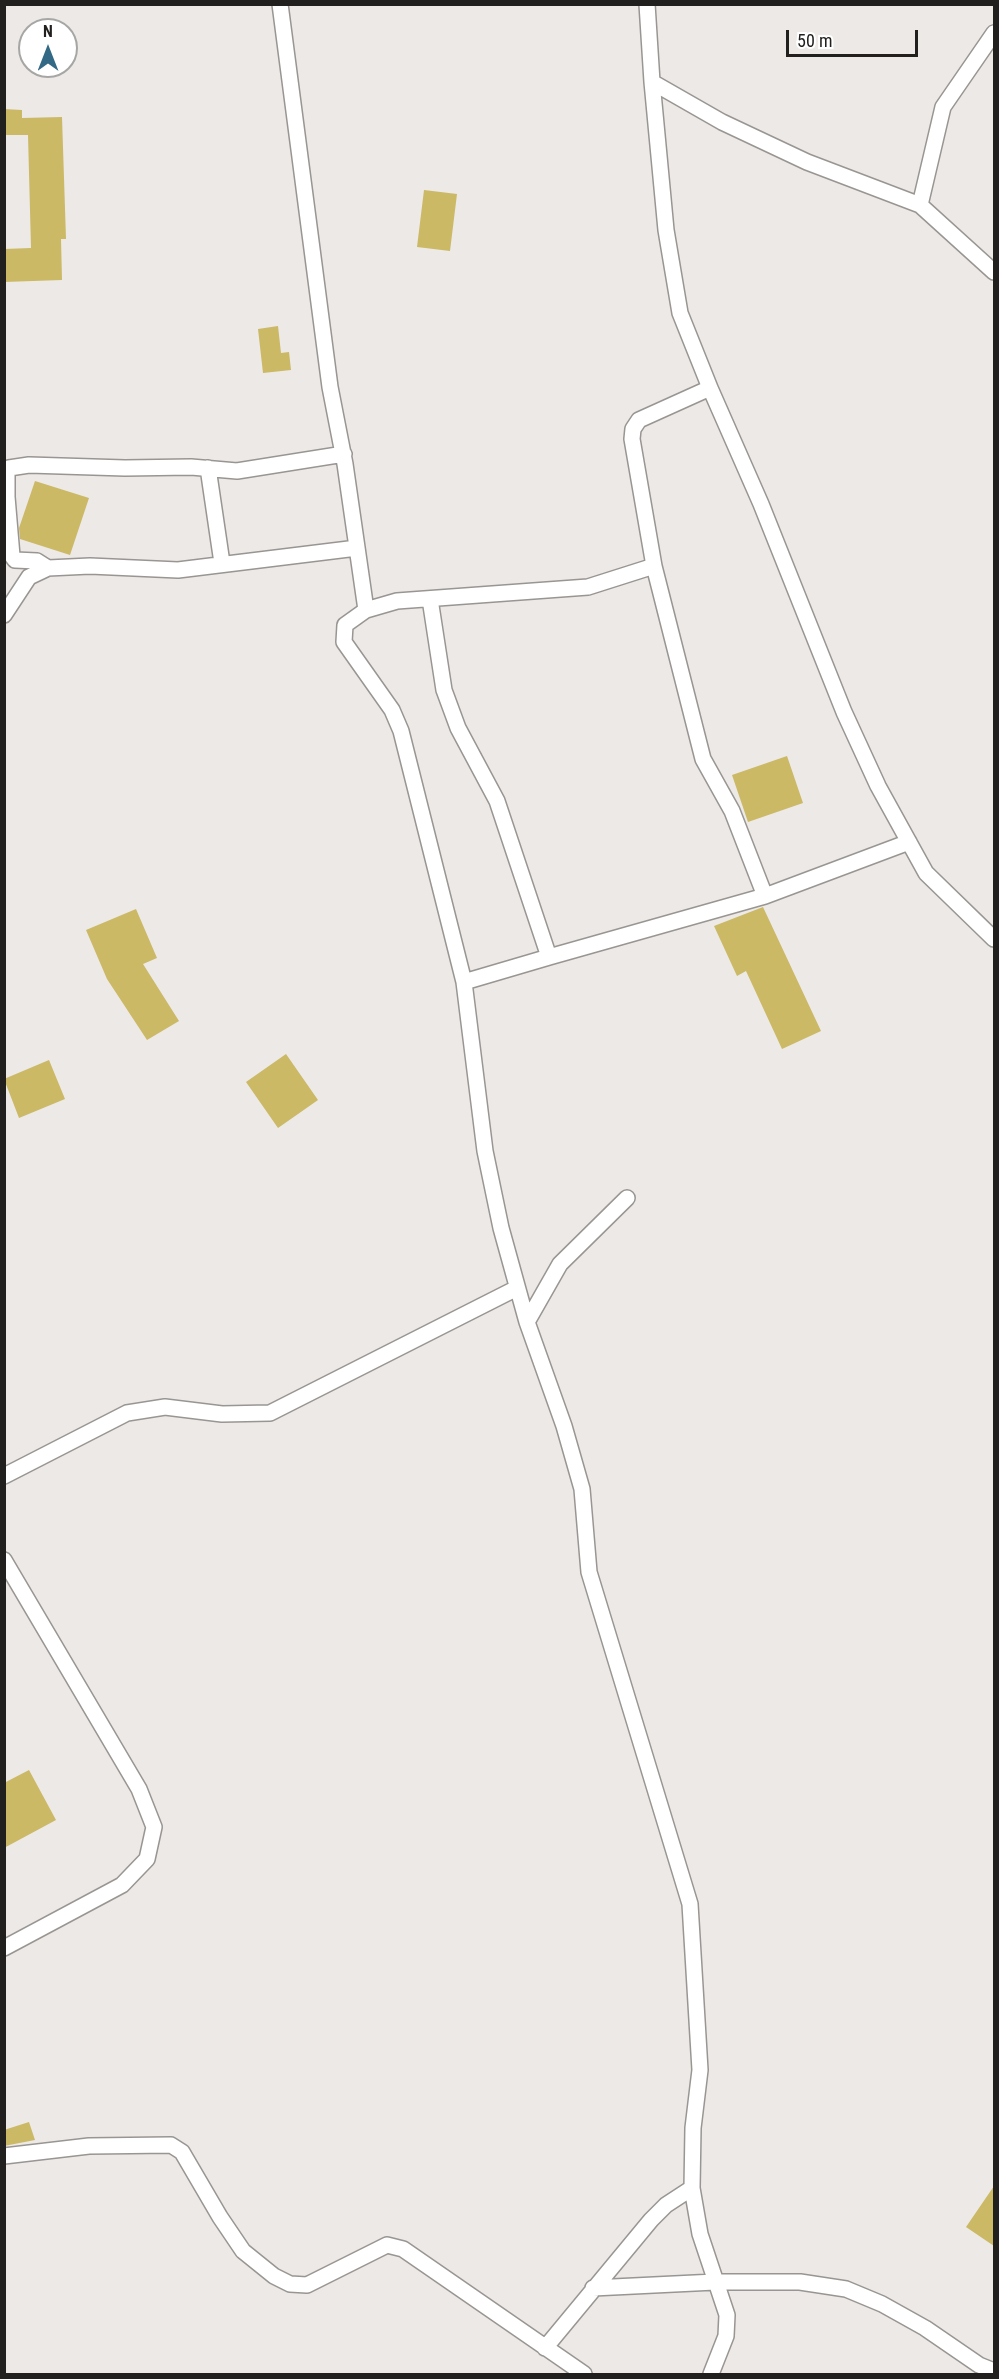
<!DOCTYPE html>
<style>
body{margin:0}
#map{position:relative;width:999px;height:2379px;overflow:hidden;background:#ede9e6;font-family:"Roboto Condensed",sans-serif}
canvas{display:block}
.frame{position:absolute;inset:0;border:6px solid #21201e;pointer-events:none}
.north{position:absolute;left:18px;top:18px;width:60px;height:60px;box-sizing:border-box;background:#fff;border:2px solid #a6a6a5;border-radius:50%;rotate:0deg;font-size:16px;font-weight:700;line-height:24px;text-align:center;color:#21201e}
.north::after{content:'';display:block;margin:auto;width:21px;height:27px;background:#336984;clip-path:polygon(50% 0,100% 100%,50% 72%,0 100%)}
.scale{position:absolute;left:786px;top:30px;width:132px;height:27px;box-sizing:border-box;border:3px solid #21201e;border-top:0;padding-left:8px;font-size:18px;line-height:21px;white-space:nowrap;color:#21201e;-webkit-text-stroke:4px #fff;paint-order:stroke}
</style>
<div id="map">
<canvas width="999" height="2379"></canvas>
<div class="frame"></div>
<div class="north">N</div>
<div class="scale">50 m</div>
</div>
<script>
const ctx = document.querySelector('canvas').getContext('2d');
ctx.lineJoin = 'round';
function fill(path, color) {
  ctx.fillStyle = color;
  ctx.fill(path, 'evenodd');
}
function shape(rows) {
  const path = new Path2D();
  for (const r of rows) {
    path.moveTo(r[0], r[1]);
    for (let i = 2; i < r.length; i += 2) path.lineTo(r[i], r[i + 1]);
  }
  return path;
}
function trace(path, color, width, dash) {
  ctx.strokeStyle = color;
  ctx.lineWidth = width;
  ctx.lineCap = dash ? 'butt' : 'round';
  ctx.setLineDash(dash || []);
  ctx.stroke(path);
}
const building = shape([
 [4,109,22,110,22,118,62,117,66,239,61,239,62,280,4,282,4,249,31,248,28,135,4,135],
 [424,190,457,194,450,251,417,247],
 [278,326,281,353,289,352,291,370,263,373,258,329],
 [35,481,89,498,70,555,20,539,19,528],
 [787,756,803,803,748,822,732,775],
 [763,907,821,1031,782,1049,746,971,737,976,714,926],
 [136,909,157,958,143,964,179,1021,147,1040,107,979,86,930],
 [286,1054,318,1100,278,1128,246,1082],
 [49,1060,65,1099,19,1118,4,1079],
 [29,1770,56,1820,4,1848,4,1783],
 [29,2122,35,2140,4,2146,4,2130],
 [994,2186,994,2246,966,2227]
]);
const minor = shape([
 [280,4,330,387,345,464,366,610,397,601,588,587,654,566],
 [647,4,652,82,722,122,807,162,920,205,994,272],
 [652,82,666,230,680,313,710,388,761,504,844,712,878,786,926,873,994,939],
 [920,205,943,107,994,33],
 [710,388,639,420,633,429,632,439,654,566,703,759,732,811,765,896,909,842],
 [208,468,222,563],
 [48,568,37,561,15,560,12,556,7,497,7,472,9,468,29,465,125,468,191,467,237,471,344,454],
 [430,599,444,690,458,728,497,801,549,957,765,896],
 [366,610,345,625,344,642,392,710,401,731,464,982,485,1151,501,1228,527,1322,564,1426,582,1489,589,1572,690,1904,700,2070,693,2128,692,2188,700,2234,727,2315,726,2336,711,2374],
 [4,615,29,577,48,568,90,566,178,570,357,548],
 [464,982,549,957],
 [527,1322,560,1264,627,1198],
 [4,1476,127,1413,165,1407,222,1414,270,1413,517,1288],
 [4,1560,139,1789,154,1827,147,1859,122,1885,4,1948],
 [4,2156,89,2146,171,2145,182,2152,220,2217,243,2251,274,2276,290,2284,307,2285,387,2245,403,2249,584,2374],
 [593,2288,715,2282,800,2282,846,2289,882,2304,925,2328,979,2365,994,2371],
 [545,2348,651,2220,666,2205,692,2188]
]);
fill(building, '#cbb966');
trace(minor, '#999592', 18);
trace(minor, '#fff', 15);
</script>
